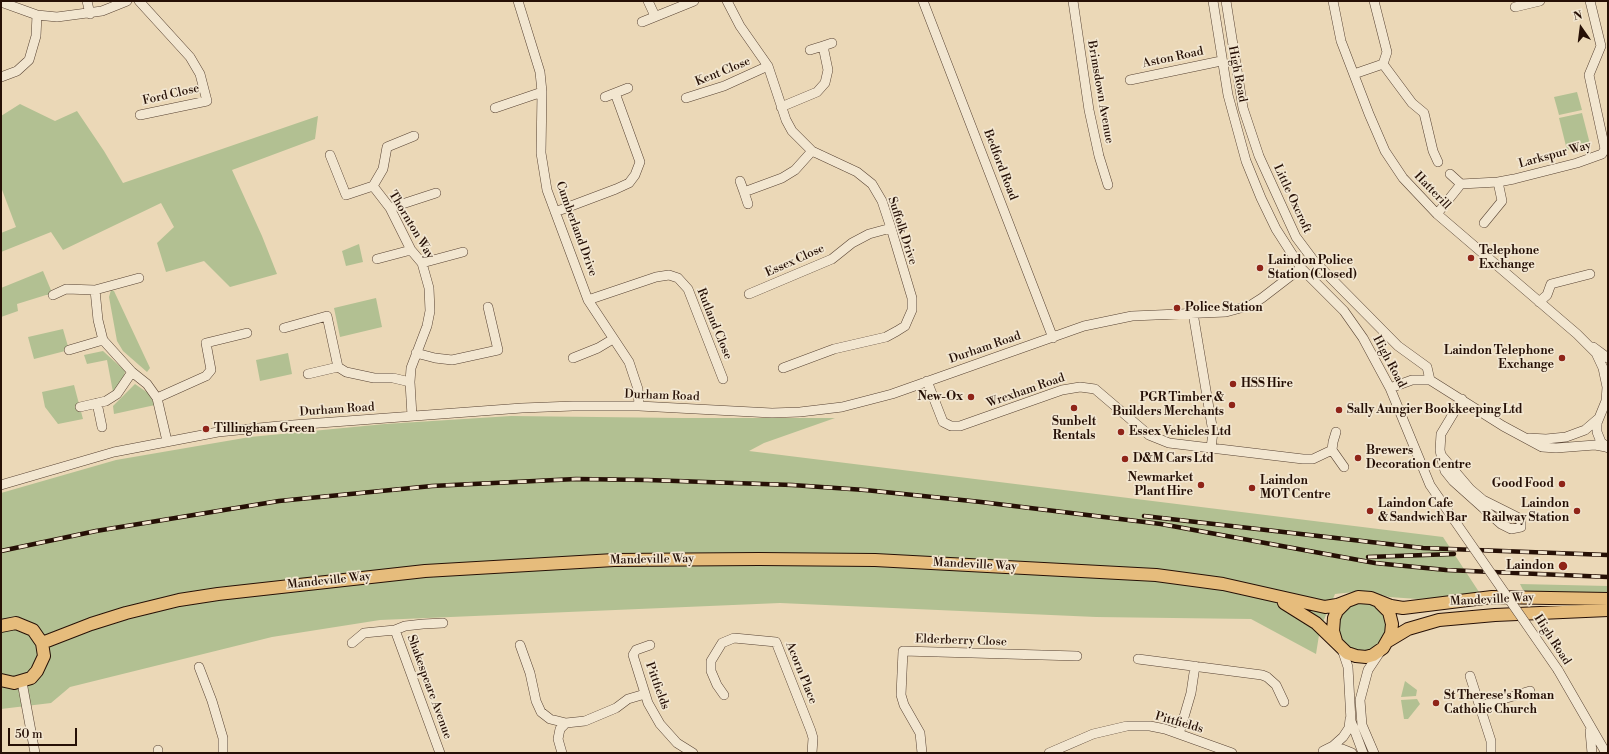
<!DOCTYPE html>
<style>
body{margin:0}
#map{position:relative;width:1609px;height:754px;overflow:hidden;background:#ebd8b7;font-family:"Libre Bodoni",serif}
canvas{display:block}
.frame{position:absolute;inset:0;border:2px solid #261006;pointer-events:none}
.north{position:absolute;left:1561px;top:8px;width:40px;height:40px;-webkit-text-stroke:3px #f2e6d0;paint-order:stroke;rotate:346deg;font-size:11px;font-weight:700;line-height:16px;text-align:center;color:#261006}
.north::after{content:'';display:block;margin:auto;width:14px;height:18px;background:#261006;clip-path:polygon(50% 0,100% 100%,50% 72%,0 100%)}
.scale{position:absolute;left:8px;top:728px;width:69px;height:18px;box-sizing:border-box;border:2px solid #261006;border-top:0;padding-left:5px;font-size:12px;line-height:14px;white-space:nowrap;color:#261006;-webkit-text-stroke:3px #f2e6d0;paint-order:stroke}
</style>
<div id="map">
<canvas width="1609" height="754"></canvas>
<div class="frame"></div>
<div class="north">N</div>
<div class="scale">50 m</div>
</div>
<script>
const ctx = document.querySelector('canvas').getContext('2d');
ctx.lineJoin = 'round';
function fill(path, color) {
  ctx.fillStyle = color;
  ctx.fill(path, 'evenodd');
}
function shape(rows) {
  const path = new Path2D();
  for (const r of rows) {
    if (r.length === 3) {
      path.moveTo(r[0] + r[2], r[1]);
      path.arc(r[0], r[1], r[2], 0, 2 * Math.PI);
      continue;
    }
    path.moveTo(r[0], r[1]);
    for (let i = 2; i < r.length; i += 2) path.lineTo(r[i], r[i + 1]);
  }
  return path;
}
function trace(path, color, width, dash) {
  ctx.strokeStyle = color;
  ctx.lineWidth = width;
  ctx.lineCap = dash ? 'butt' : 'round';
  ctx.setLineDash(dash || []);
  ctx.stroke(path);
}
function write(font, color, halo, rows, align = 'center') {
  ctx.font = font + ' "Libre Bodoni",serif';
  ctx.lineWidth = 3.5;
  ctx.setLineDash([]);
  ctx.textBaseline = 'middle';
  ctx.strokeStyle = halo;
  ctx.fillStyle = color;
  for (const [text, x, y, turn = 0] of rows) {
    ctx.save();
    ctx.translate(x, y);
    ctx.rotate((+turn || 0) * Math.PI / 180);
    ctx.textAlign = isNaN(turn) ? turn : align;
    if (halo) ctx.strokeText(text, 0, 0);
    ctx.fillText(text, 0, 0);
    ctx.restore();
  }
}
const green = shape([
 [1577,92,1582,110,1559,115,1554,97],
 [20,104,55,121,77,111,104,151,123,183,318,116,315,139,232,170,262,236,277,274,230,287,204,261,166,272,157,243,174,227,161,203,63,250,51,232,1,252,1,233,16,227,1,187,1,116],
 [1582,113,1590,144,1567,150,1559,118],
 [359,244,363,262,346,266,342,251],
 [43,271,53,295,46,295,17,304,18,311,1,317,1,288],
 [111,290,114,291,150,368,147,372,123,351,117,341,109,297],
 [376,298,382,327,340,337,334,308],
 [63,329,69,350,34,359,28,337],
 [103,351,125,371,124,377,115,391,113,392,107,360,87,364,84,355],
 [288,353,292,374,260,381,256,360],
 [135,384,148,393,155,405,114,414,113,406],
 [74,385,83,419,58,424,45,407,42,392],
 [511,416,682,418,835,418,764,443,749,451,1443,537,1481,595,1418,599,1389,597,1364,591,1335,594,1320,629,1316,654,1251,619,1096,617,780,603,380,620,272,637,70,687,51,703,1,709,1,493,116,460,250,437,385,424],
 [1520,584,1608,586,1608,599,1525,594],
 [1363,627,24],
 [1405,681,1417,690,1416,696,1401,697],
 [1417,699,1420,704,1408,719,1404,719,1401,700]
]);
const minor = shape([
 [87,1,90,14],
 [139,1,190,57,200,74,207,101,140,115],
 [518,1,540,72,542,92,541,153,547,190,588,300,629,362,638,389,639,406],
 [648,1,655,16],
 [727,1,740,26,768,66,786,120,792,131,812,151,857,172,872,184,882,201,891,228,912,298,912,310,908,319,905,326,897,331,886,337,834,349,783,368],
 [923,1,1053,338],
 [1073,1,1089,110,1099,156,1108,185],
 [1213,1,1228,95,1246,161,1261,198,1276,229,1301,268,1344,311,1363,338,1390,388,1430,485,1450,514],
 [1226,1,1243,108,1259,156,1296,237,1314,261,1398,346,1427,367,1430,380],
 [1333,1,1341,41,1369,114,1385,151,1403,178,1437,214,1577,334,1596,353,1603,368,1607,387,1606,401,1597,423,1597,432,1601,442,1608,448],
 [1374,1,1387,52,1383,64,1412,103,1424,113,1433,151,1438,162],
 [1,2,37,15,57,17,102,11,127,1],
 [1515,7,1540,1],
 [642,22,694,1],
 [810,50,823,46],
 [1354,74,1383,64],
 [1,77,17,71,29,60,36,36,37,15],
 [1130,80,1221,61],
 [605,97,628,88],
 [686,98,724,86,768,66],
 [781,107,817,92,825,83,828,70,823,46,832,43],
 [495,108,542,92],
 [330,155,346,195,373,186,390,208,411,250,422,263,429,288,430,311,427,326,411,368,410,382,412,416],
 [1450,174,1461,184],
 [740,181,744,192],
 [373,186,383,169,387,147,414,136],
 [748,204,744,192,782,178,795,170,812,151],
 [390,208,436,193],
 [555,212,616,189,629,183,635,175,640,162,615,93],
 [1437,214,1461,184,1498,182,1514,179,1577,163,1602,154,1605,149,1589,75,1601,46,1590,1],
 [1484,223,1502,201,1498,182],
 [377,259,411,250],
 [422,263,463,252],
 [95,290,98,320,103,340,132,372,147,384,157,398,167,441],
 [749,294,832,259,852,243,869,234,891,228],
 [53,295,66,289,95,290,139,278],
 [588,300,656,277,669,275,678,278,688,289,723,379],
 [1539,302,1547,295,1551,284,1590,274],
 [1193,313,1213,432,1211,448],
 [284,328,327,316,338,367],
 [1593,347,1608,358],
 [69,350,103,340],
 [416,353,435,358,452,360,498,350,488,307],
 [573,358,598,348,613,339],
 [308,374,338,367,346,372,374,378,393,378,410,382],
 [927,381,943,422,951,426,960,426,1062,390,1080,387,1095,389,1149,435,1169,443,1303,459,1313,459,1332,450,1344,467],
 [1390,388,1412,380,1430,380,1503,426,1542,447,1556,448,1595,445,1606,447],
 [157,398,206,376,211,370,206,343,247,333],
 [97,403,102,427],
 [80,407,106,401,117,394,132,372],
 [1529,438,1546,439,1566,437,1585,430,1599,418],
 [1332,450,1333,442,1336,432],
 [1441,455,1470,489,1483,500,1517,517,1521,522,1521,527,1511,529,1501,524,1453,481,1445,471,1443,464,1441,455,1440,450,1441,434,1462,399],
 [1,485,114,452,218,432,279,426,522,408,573,406,639,406,772,413,800,412,842,407,892,394,1084,326,1132,316,1226,312,1237,309,1251,305,1262,298,1301,268],
 [395,630,440,753],
 [352,643,364,633,395,630,405,626,423,624,443,623],
 [520,645,530,673,536,701,541,712,550,719,566,723,585,721,616,708,628,699,645,694],
 [650,645,636,650,633,655,648,703,660,724,677,743,693,753],
 [1342,649,1348,667,1351,721,1363,753],
 [1138,659,1262,675,1267,677,1276,685,1284,702],
 [199,667,212,701,223,738,223,753],
 [1558,670,1606,753],
 [1470,676,1491,741,1491,753],
 [22,682,35,753],
 [724,695,717,685,711,671,711,661,722,643,734,638,776,642,811,731,813,738,812,753],
 [1480,706,1530,691],
 [1590,731,1592,753],
 [1179,734,1191,693,1195,666],
 [158,750,158,753],
 [1329,750,1342,749,1352,753],
 [1323,751,1333,746,1343,737,1349,728,1350,719],
 [562,753,558,739,560,729,566,723],
 [922,753,920,733,904,705,901,695,903,651,1077,656],
 [1049,753,1093,734,1127,726,1150,726,1165,729,1232,753],
 [1374,753,1362,725,1360,700,1368,670,1380,652]
]);
const major = shape([
 [1284,603,1316,623,1347,653,1356,656,1366,657,1373,655,1383,648,1391,634,1392,624,1389,612,1380,603],
 [1,626,16,623,33,630,42,643,44,656,37,671,31,678,14,683,1,680],
 [1336,641,1333,631,1334,618,1337,611,1346,602],
 [1388,641,1408,629,1439,620,1495,615,1608,610],
 [42,643,91,624,126,613,179,600,218,594,425,571,614,560,759,559,875,560,1156,575,1223,584,1325,607,1337,605,1358,597,1371,598,1391,606,1403,608,1492,597,1608,599]
]);
const rail = shape([
 [1144,516,1423,548,1608,555],
 [1,551,96,531,279,501,432,486,576,479,648,480,792,485,865,490,981,502,1161,524,1375,563,1446,570,1608,577],
 [1368,557,1454,554]
]);
const minorBridge = shape([
 [1450,514,1558,670]
]);
const markers = [
 [1471,258,4,"#8f2418"],
 [1260,268,4,"#8f2418"],
 [1177,308,4,"#8f2418"],
 [1562,358,4,"#8f2418"],
 [1233,384,4,"#8f2418"],
 [971,397,4,"#8f2418"],
 [1232,405,4,"#8f2418"],
 [1074,408,4,"#8f2418"],
 [1339,410,4,"#8f2418"],
 [206,429,4,"#8f2418"],
 [1121,432,4,"#8f2418"],
 [1358,458,4,"#8f2418"],
 [1125,459,4,"#8f2418"],
 [1562,484,4,"#8f2418"],
 [1201,485,4,"#8f2418"],
 [1252,488,4,"#8f2418"],
 [1370,511,4,"#8f2418"],
 [1577,511,4,"#8f2418"],
 [1563,566,5,"#8f2418"],
 [1436,703,4,"#8f2418"]
];
const streetNames = [
 ["Aston Road",1173,58,-12],
 ["Kent Close",723,72,-22],
 ["High Road",1237,74,79],
 ["Brimsdown Avenue",1100,92,80],
 ["Ford Close",171,95,-13],
 ["Larkspur Way",1555,155,-15],
 ["Bedford Road",1000,165,69],
 ["Hatterill",1432,191,46],
 ["Little Oxcroft",1292,199,65],
 ["Thornton Way",411,225,59],
 ["Cumberland Drive",576,229,70],
 ["Suffolk Drive",902,231,72],
 ["Essex Close",795,261,-24],
 ["Rutland Close",714,324,68],
 ["Durham Road",985,348,-19],
 ["High Road",1389,362,62],
 ["Wrexham Road",1026,391,-19],
 ["Durham Road",662,396,2],
 ["Durham Road",337,410,-4],
 ["Mandeville Way",652,560,-1],
 ["Mandeville Way",975,565,3],
 ["Mandeville Way",329,581,-6],
 ["Mandeville Way",1492,600,-3],
 ["High Road",1552,640,57],
 ["Elderberry Close",961,641,2],
 ["Acorn Place",801,673,68],
 ["Pittfields",657,686,70],
 ["Shakespeare Avenue",429,687,70],
 ["Pittfields",1179,723,16]
];
const poiNames = [
 ["Telephone",1479,251],
 ["Exchange",1479,265],
 ["Laindon Police",1268,261],
 ["Station (Closed)",1268,275],
 ["Police Station",1185,308],
 ["Laindon Telephone",1554,351,"right"],
 ["Exchange",1554,365,"right"],
 ["HSS Hire",1241,384],
 ["New-Ox",963,397,"right"],
 ["PGR Timber &",1224,398,"right"],
 ["Builders Merchants",1224,412,"right"],
 ["Sally Aungier Bookkeeping Ltd",1347,410],
 ["Sunbelt",1074,422,"center"],
 ["Rentals",1074,436,"center"],
 ["Tillingham Green",214,429],
 ["Essex Vehicles Ltd",1129,432],
 ["Brewers",1366,451],
 ["Decoration Centre",1366,465],
 ["D&M Cars Ltd",1133,459],
 ["Newmarket",1193,478,"right"],
 ["Plant Hire",1193,492,"right"],
 ["Laindon",1260,481],
 ["MOT Centre",1260,495],
 ["Good Food",1554,484,"right"],
 ["Laindon Cafe",1378,504],
 ["& Sandwich Bar",1378,518],
 ["Laindon",1569,504,"right"],
 ["Railway Station",1569,518,"right"],
 ["Laindon",1554,566,"right"],
 ["St Therese's Roman",1444,696],
 ["Catholic Church",1444,710]
];
fill(green, '#b2c092');
trace(minor, '#574232', 10);
trace(major, '#261006', 14);
trace(minor, '#f2e6d0', 9);
trace(major, '#e6bc7c', 12);
trace(rail, '#261006', 4.5);
trace(rail, '#f2e6d0', 3, [9]);
trace(minorBridge, '#574232', 10, []);
trace(minorBridge, '#f2e6d0', 9);
for (const [x, y, r, color] of markers) {
  const dot = new Path2D();
  dot.arc(x, y, r, 0, 2 * Math.PI);
  ctx.fillStyle = color;
  ctx.fill(dot);
  trace(dot, '#f2e6d0', 1.5);
}
write('12px', '#261006', '#f2e6d0', streetNames);
write('bold 12px', '#261006', '#f2e6d0', poiNames, 'left');
</script>
